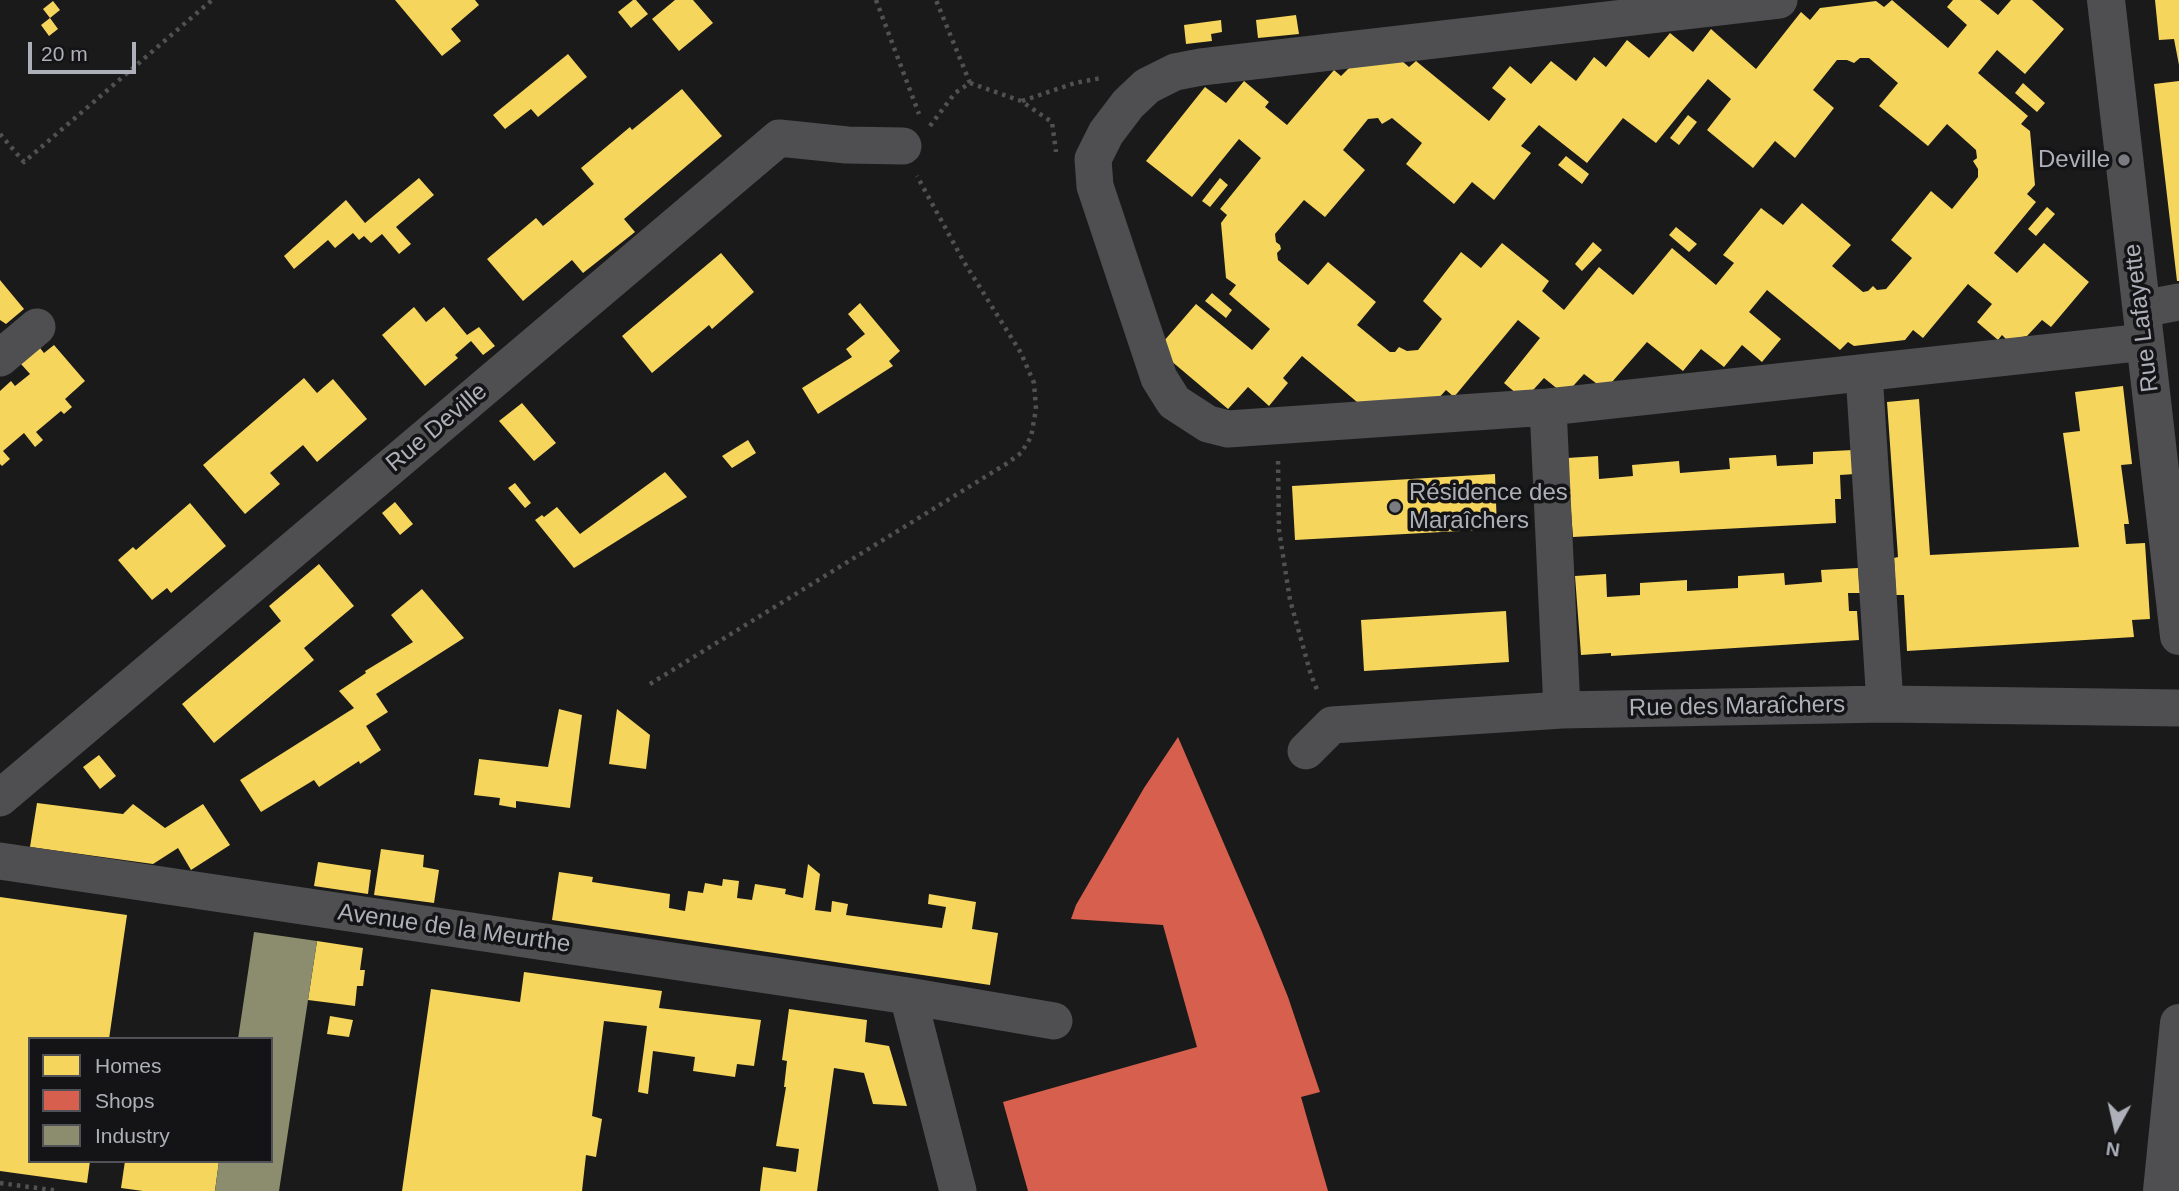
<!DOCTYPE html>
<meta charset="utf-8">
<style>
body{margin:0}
#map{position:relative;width:2179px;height:1191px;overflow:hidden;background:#1a1a1a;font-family:Helvetica,sans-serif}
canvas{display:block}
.legend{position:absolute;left:28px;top:1037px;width:245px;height:126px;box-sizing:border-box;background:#141416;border:2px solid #515257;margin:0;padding:9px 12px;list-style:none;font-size:21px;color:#adb0b9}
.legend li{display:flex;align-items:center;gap:14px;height:35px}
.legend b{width:35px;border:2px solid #515257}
.north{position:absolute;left:2081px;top:1093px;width:70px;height:70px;-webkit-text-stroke:5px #141416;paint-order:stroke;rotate:188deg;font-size:19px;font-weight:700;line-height:28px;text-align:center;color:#adb0b9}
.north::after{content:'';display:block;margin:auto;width:24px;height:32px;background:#adb0b9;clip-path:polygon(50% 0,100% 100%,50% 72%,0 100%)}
.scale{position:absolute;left:28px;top:42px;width:108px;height:32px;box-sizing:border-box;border:4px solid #adb0b9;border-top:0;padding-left:9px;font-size:21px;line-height:24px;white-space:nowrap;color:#adb0b9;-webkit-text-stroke:5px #141416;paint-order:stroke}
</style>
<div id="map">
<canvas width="2179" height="1191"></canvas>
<ul class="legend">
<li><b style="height:19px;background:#f6d55c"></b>Homes</li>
<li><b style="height:19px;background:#d6604d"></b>Shops</li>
<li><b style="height:19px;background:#8c8c6e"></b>Industry</li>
</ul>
<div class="north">N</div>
<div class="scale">20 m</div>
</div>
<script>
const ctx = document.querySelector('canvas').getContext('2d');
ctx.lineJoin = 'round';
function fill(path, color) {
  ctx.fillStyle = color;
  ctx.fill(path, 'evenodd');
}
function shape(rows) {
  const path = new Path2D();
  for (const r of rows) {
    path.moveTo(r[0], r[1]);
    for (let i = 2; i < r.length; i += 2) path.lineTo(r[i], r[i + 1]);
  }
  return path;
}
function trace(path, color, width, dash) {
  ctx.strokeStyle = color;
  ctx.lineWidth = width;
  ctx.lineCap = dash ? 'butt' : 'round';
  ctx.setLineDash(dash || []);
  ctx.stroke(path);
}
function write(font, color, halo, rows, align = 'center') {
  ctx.font = font + ' Helvetica,sans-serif';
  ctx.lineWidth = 7;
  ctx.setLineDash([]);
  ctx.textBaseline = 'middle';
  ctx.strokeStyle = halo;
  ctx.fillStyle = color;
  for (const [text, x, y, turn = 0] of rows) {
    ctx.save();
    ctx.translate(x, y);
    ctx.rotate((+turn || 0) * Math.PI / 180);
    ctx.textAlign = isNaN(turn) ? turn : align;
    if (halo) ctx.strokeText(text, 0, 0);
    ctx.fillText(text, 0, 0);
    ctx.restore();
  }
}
const homes = shape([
 [395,0,475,0,479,5,451,29,461,41,442,56],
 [633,0,636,0,648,14,631,28,618,12],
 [675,0,693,0,713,23,679,51,652,19],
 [1892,0,1948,48,1967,25,1947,7,1953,0,1980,0,1998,15,2011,0,2032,0,2064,29,2025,74,1997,50,1978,73,2028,116,2021,124,2030,131,2035,185,2027,194,2036,202,1994,253,2017,273,2044,243,2089,282,2051,327,2042,320,2027,336,2007,340,2002,335,1998,340,1977,322,1992,304,1968,284,1923,338,1913,330,1905,340,1854,346,1848,342,1840,350,1767,290,1749,312,1781,339,1762,362,1742,345,1724,367,1701,349,1683,371,1647,342,1605,390,1584,374,1565,395,1544,378,1524,400,1504,383,1540,338,1518,320,1454,397,1446,390,1436,401,1363,407,1302,356,1283,378,1288,383,1269,406,1248,387,1228,409,1157,349,1196,304,1252,350,1270,329,1229,294,1236,285,1226,278,1221,223,1227,215,1220,209,1261,158,1239,139,1192,197,1146,161,1205,87,1226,103,1244,81,1269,102,1265,107,1287,125,1334,70,1341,76,1350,67,1402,61,1409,67,1416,61,1489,121,1506,99,1492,88,1510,66,1531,84,1551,61,1576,81,1594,57,1606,67,1627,40,1649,58,1670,33,1693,52,1711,29,1756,69,1801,12,1810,20,1820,8,1876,1,1884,7],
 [1860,58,1869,58,1898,83,1879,106,1928,146,1947,124,1976,150,1977,158,1973,161,1978,169,1978,177,1952,209,1931,191,1891,240,1912,258,1886,289,1877,290,1873,286,1868,291,1863,292,1832,266,1851,245,1802,203,1783,225,1761,208,1723,255,1734,263,1716,285,1672,248,1633,295,1599,267,1564,310,1542,291,1549,281,1502,243,1481,268,1461,252,1423,301,1442,319,1418,350,1407,351,1399,347,1395,352,1390,352,1357,325,1376,302,1328,262,1308,285,1278,260,1277,253,1281,249,1280,245,1276,242,1275,234,1304,200,1325,217,1365,170,1343,150,1368,119,1378,118,1382,124,1392,118,1422,143,1406,164,1454,204,1472,182,1494,200,1531,153,1521,146,1539,125,1587,163,1623,118,1656,143,1708,79,1731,99,1707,130,1753,168,1775,141,1795,158,1834,108,1813,90,1837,60,1847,60,1854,63],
 [2155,0,2179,0,2179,65,2174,39,2159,40],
 [53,1,60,10,50,18,58,29,49,36,41,25,50,18,43,9],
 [1296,15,1299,34,1258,38,1256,20],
 [1221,20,1222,32,1211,34,1212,41,1186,44,1184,25],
 [568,54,587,77,538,117,531,109,505,129,493,115],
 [2179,81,2179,281,2177,281,2154,84],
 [2023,83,2045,103,2037,112,2015,93],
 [682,89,722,136,624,219,635,232,583,273,572,260,523,301,487,259,536,218,543,226,594,184,581,168,630,127,632,130],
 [1688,115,1697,122,1679,145,1670,138],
 [1566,156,1589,174,1582,184,1558,165],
 [419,178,434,195,396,227,411,244,399,254,382,234,371,243,364,236,359,240,353,233,335,248,328,240,294,269,284,256,346,200,365,223],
 [1220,178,1228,185,1210,207,1202,201],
 [2047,207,2055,214,2036,236,2028,229],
 [1676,227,1697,244,1689,252,1669,235],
 [1593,242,1602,250,1582,271,1575,264],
 [721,253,754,292,712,329,709,325,652,373,622,336],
 [0,280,24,309,6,324,0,320],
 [1212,293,1232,310,1226,318,1205,301],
 [860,303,900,351,889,361,893,366,818,414,802,388,852,357,846,349,865,334,848,314],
 [414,307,426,322,444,307,467,335,479,327,495,346,483,355,471,341,455,355,458,358,425,386,382,335],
 [54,345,85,381,65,399,72,407,64,414,61,411,36,432,43,440,35,447,24,433,3,451,10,459,2,466,0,464,0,391,11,381,15,386,30,374,21,364,40,348,44,353],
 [304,378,317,393,333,379,367,419,317,462,303,445,270,473,280,484,245,514,203,465],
 [2123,386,2132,464,2121,465,2129,524,2124,524,2126,544,2145,543,2150,619,2132,620,2134,637,1907,651,1904,595,1896,595,1894,558,1898,557,1887,402,1919,399,1930,555,2079,547,2063,433,2080,431,2075,392],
 [522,403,556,443,534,461,499,421],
 [748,440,756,453,732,468,722,456],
 [1853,450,1855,474,1840,475,1841,499,1835,499,1836,523,1573,537,1567,458,1598,456,1599,479,1633,476,1632,465,1679,461,1680,473,1730,469,1729,458,1776,455,1777,466,1813,464,1813,452],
 [665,472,687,497,574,568,535,520,542,515,544,517,557,507,580,534],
 [1495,474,1497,529,1295,540,1292,486],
 [515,483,531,503,525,508,508,488],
 [395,502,413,524,400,535,382,513],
 [190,503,226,546,171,593,167,588,152,600,118,560,133,547,136,550],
 [319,564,354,606,304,648,314,660,214,743,182,704,281,621,269,606],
 [1858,568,1860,593,1848,593,1849,611,1857,611,1859,640,1611,656,1611,653,1581,655,1575,576,1606,574,1607,597,1640,595,1640,583,1687,580,1687,591,1738,588,1738,576,1784,573,1785,585,1822,582,1821,570],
 [422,589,464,638,376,694,388,712,366,726,381,750,360,764,359,761,319,787,314,780,261,812,240,780,354,708,339,691,366,673,365,671,413,642,391,615],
 [1506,611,1509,662,1364,671,1361,620],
 [559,709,582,715,570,808,516,801,516,808,499,805,500,798,474,795,479,759,548,767],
 [617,709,650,735,646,769,609,764],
 [99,755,116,776,100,789,83,767],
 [37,803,123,814,133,804,165,828,203,804,230,845,191,870,178,848,153,864,30,847],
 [381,849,424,855,423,867,439,870,434,903,374,895],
 [318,862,371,870,368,894,314,886],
 [808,864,820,874,815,910,831,912,832,901,848,904,846,915,942,928,946,907,928,904,929,894,976,902,972,929,998,933,990,985,552,920,559,872,593,877,592,882,670,894,669,908,685,911,688,891,703,893,705,883,722,886,723,879,739,881,737,898,752,900,755,884,786,889,785,894,803,898],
 [0,897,127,915,109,1039,30,1039,30,1161,90,1161,87,1183,0,1171],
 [317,941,363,948,360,970,365,970,363,986,357,986,355,1006,308,1000],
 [524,972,662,991,659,1008,761,1020,754,1066,737,1064,735,1077,693,1071,695,1057,653,1051,648,1094,638,1092,647,1026,604,1021,592,1116,602,1119,596,1157,586,1155,582,1191,402,1191,431,989,520,1002],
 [789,1009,867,1020,865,1042,889,1046,907,1106,873,1104,864,1073,834,1068,817,1191,760,1191,763,1167,796,1172,799,1149,776,1146,786,1087,784,1087,787,1061,782,1060],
 [330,1016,353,1020,349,1037,327,1034],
 [125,1161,219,1161,215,1191,143,1191,121,1188]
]);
const shops = shape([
 [1178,737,1262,932,1288,997,1320,1092,1301,1097,1328,1191,1028,1191,1003,1102,1197,1047,1163,925,1071,919,1076,905,1144,788]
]);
const industry = shape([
 [254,932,317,941,279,1191,215,1191,219,1161,271,1161,271,1039,238,1039]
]);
const path = shape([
 [876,0,919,114],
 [970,83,1021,101,1052,122,1056,152],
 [1022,101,1075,83,1101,78],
 [930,126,955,93,970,83,936,0],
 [0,134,24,162,212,0],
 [1278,461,1279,530,1290,600,1311,675,1318,692],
 [650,684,1006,464,1021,453,1031,437,1036,409,1034,383,1021,353,964,262,917,176],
 [0,1183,59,1191]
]);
const minor = shape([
 [1779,0,1201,67,1175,72,1147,86,1128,104,1106,133,1093,159,1095,186,1159,378,1174,402,1208,424,1228,429,1548,407,2145,342],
 [2142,309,2179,302],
 [0,358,37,327],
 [1864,373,1885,704],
 [1548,407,1562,710],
 [1306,751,1332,725,1562,710,1885,704,2179,708],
 [0,798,779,138,847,145,903,146],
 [0,861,908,996,1054,1021],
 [908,996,958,1191]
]);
const tertiary = shape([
 [2106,0,2179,636],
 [2162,1191,2179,1023]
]);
const markers = [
 [2124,160,7,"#7a7c81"],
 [1395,507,7,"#7a7c81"]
];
const poiNames = [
 ["Deville",2110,160],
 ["Résidence des",1409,493,"left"],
 ["Maraîchers",1409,521,"left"]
];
const streetNames = [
 ["Rue Lafayette",2142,318,-97],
 ["Rue Deville",437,428,-40],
 ["Rue des Maraîchers",1737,707,-1],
 ["Avenue de la Meurthe",454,929,8]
];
fill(homes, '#f6d55c');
fill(shops, '#d6604d');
fill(industry, '#8c8c6e');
trace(path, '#505153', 4.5, [3.5, 5]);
trace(minor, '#4f4f52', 37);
trace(tertiary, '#4f4f52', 38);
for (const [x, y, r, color] of markers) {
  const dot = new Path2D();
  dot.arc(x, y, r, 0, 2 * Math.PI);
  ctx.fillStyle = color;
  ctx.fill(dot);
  trace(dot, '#141416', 2.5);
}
write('24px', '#adb0b9', '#141416', poiNames, 'right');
write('24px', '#adb0b9', '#141416', streetNames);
</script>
